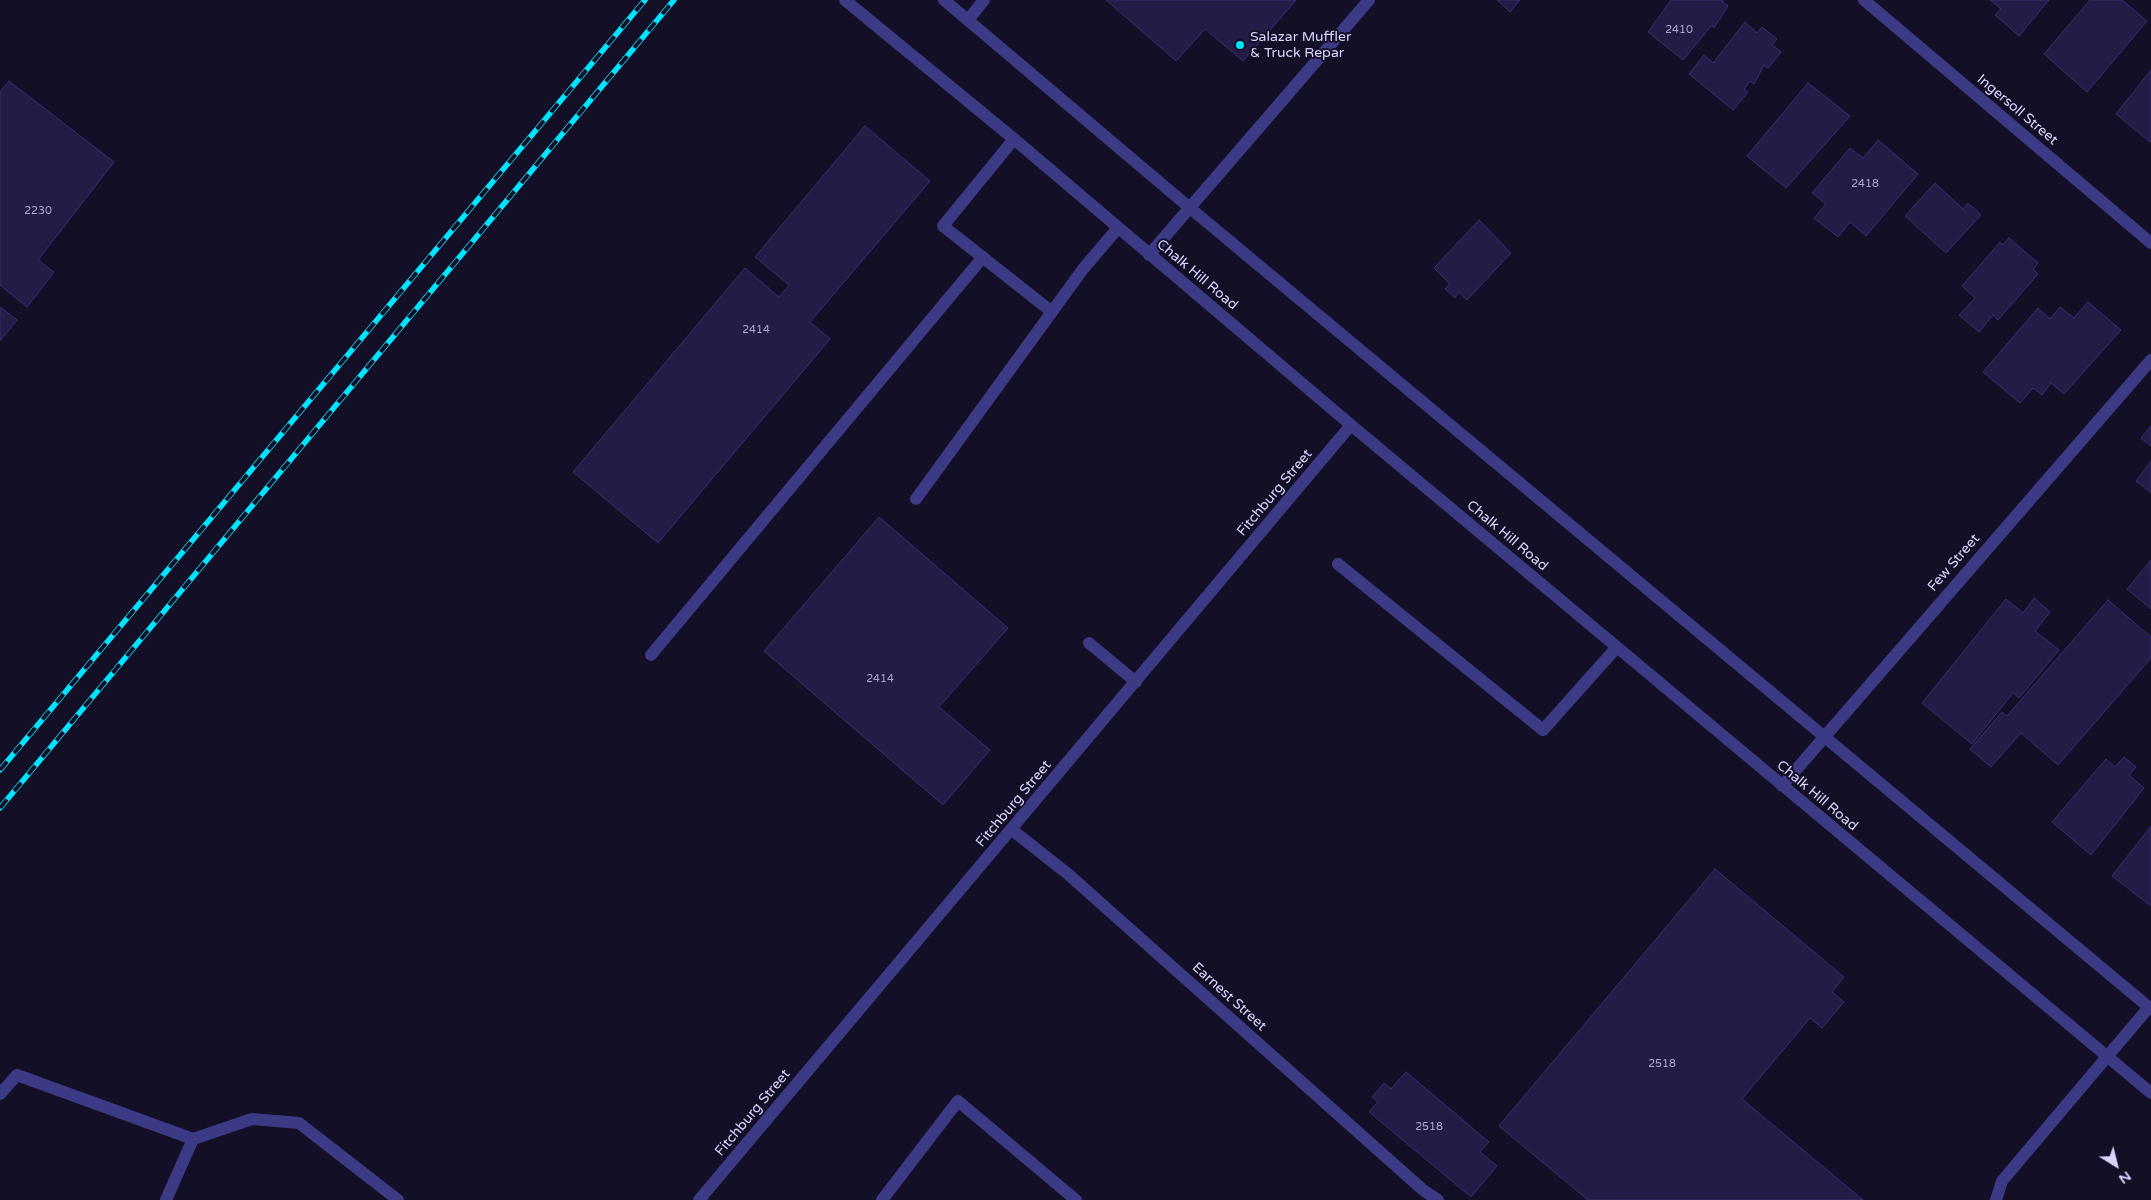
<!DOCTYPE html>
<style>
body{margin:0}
#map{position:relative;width:2151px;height:1200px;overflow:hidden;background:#130f26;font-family:"Varela Round",sans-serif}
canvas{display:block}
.north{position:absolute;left:2091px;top:1140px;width:50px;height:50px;-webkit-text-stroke:4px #130f26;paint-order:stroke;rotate:144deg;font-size:14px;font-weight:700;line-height:20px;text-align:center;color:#d9d4ff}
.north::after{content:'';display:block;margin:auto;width:18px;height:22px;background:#d9d4ff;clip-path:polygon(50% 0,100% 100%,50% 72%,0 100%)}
</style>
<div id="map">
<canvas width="2151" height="1200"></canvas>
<div class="north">N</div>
</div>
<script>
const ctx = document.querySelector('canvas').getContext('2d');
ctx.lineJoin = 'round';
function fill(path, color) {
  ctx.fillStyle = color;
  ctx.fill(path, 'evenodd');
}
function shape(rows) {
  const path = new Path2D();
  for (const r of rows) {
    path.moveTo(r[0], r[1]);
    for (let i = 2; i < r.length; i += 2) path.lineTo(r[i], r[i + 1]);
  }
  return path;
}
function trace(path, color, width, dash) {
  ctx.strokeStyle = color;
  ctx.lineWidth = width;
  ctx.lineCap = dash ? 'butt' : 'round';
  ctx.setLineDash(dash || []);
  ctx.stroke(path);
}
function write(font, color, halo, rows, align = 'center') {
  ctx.font = font + ' "Varela Round",sans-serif';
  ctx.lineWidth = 4;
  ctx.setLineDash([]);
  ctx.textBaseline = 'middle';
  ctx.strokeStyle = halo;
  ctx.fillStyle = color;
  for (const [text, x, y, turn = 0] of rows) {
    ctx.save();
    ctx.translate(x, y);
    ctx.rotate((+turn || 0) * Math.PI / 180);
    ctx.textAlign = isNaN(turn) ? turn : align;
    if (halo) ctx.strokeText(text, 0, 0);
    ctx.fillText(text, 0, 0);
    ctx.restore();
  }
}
const building = shape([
 [1106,0,1296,0,1243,61,1205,29,1176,61,1106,0],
 [1497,0,1520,0,1510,12,1497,0],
 [1671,0,1723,0,1722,1,1728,6,1714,28,1712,25,1683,60,1648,32,1671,0],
 [1990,0,2049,0,2019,36,1995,15,2001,9,1990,0],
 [2090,0,2122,0,2147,21,2087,92,2044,54,2090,0],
 [1745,22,1757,33,1762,27,1777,39,1772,45,1781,52,1768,68,1764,65,1754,84,1750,81,1744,89,1748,92,1733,110,1689,74,1704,55,1713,63,1745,22],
 [2151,70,2151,141,2150,142,2116,114,2151,70],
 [9,81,114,162,38,260,54,272,27,307,0,285,0,92,9,81],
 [1808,83,1850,116,1786,188,1747,156,1808,83],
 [865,126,930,181,810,322,830,339,658,543,573,472,745,268,779,297,789,285,755,257,865,126],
 [1878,140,1918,174,1866,236,1850,222,1838,237,1814,218,1826,204,1812,193,1850,148,1863,158,1878,140],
 [1935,183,1963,209,1968,203,1981,215,1946,253,1905,216,1935,183],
 [1479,220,1511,253,1467,300,1459,292,1455,298,1445,289,1450,284,1434,268,1479,220],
 [2009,238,2038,263,2033,269,2038,274,1998,320,1993,315,1979,332,1959,315,1975,298,1962,286,2000,242,2003,245,2009,238],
 [2088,302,2121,330,2064,394,2051,383,2042,395,2033,388,2020,403,1983,372,2038,308,2050,319,2060,307,2074,318,2088,302],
 [0,307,17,320,0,341,0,307],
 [2151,426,2151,446,2141,438,2151,426],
 [2151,461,2151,493,2136,481,2151,461],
 [879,517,1008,628,939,707,990,750,943,805,764,651,879,517],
 [2151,560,2151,609,2127,589,2151,560],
 [2034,598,2050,612,2035,631,2059,650,2019,698,2013,693,1972,744,1922,703,2006,599,2023,613,2034,598],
 [2108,600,2151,637,2151,658,2058,765,2021,733,1991,767,1970,749,2002,712,2007,716,2108,600],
 [2124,757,2136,767,2129,775,2144,788,2091,855,2052,822,2106,759,2115,767,2124,757],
 [2151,826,2151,906,2112,876,2151,826],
 [1715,869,1844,977,1832,992,1844,1002,1822,1028,1810,1018,1742,1099,1863,1200,1588,1200,1499,1126,1715,869],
 [1406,1072,1489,1142,1480,1152,1497,1166,1471,1197,1369,1112,1378,1102,1372,1097,1384,1083,1391,1089,1406,1072]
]);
const minor = shape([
 [845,0,1014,139,1351,425,2151,1093],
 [944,0,1190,208,2151,1009],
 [1864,0,2151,243],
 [968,20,984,0],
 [1014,139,943,226,1052,312],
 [1149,255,1369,0],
 [916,499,1083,269,1118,228],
 [1338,564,1543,730,1617,647],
 [1089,643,1136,682],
 [651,655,983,257],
 [1782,786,2151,360],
 [1012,830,1068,874,1423,1190,1438,1200],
 [0,1094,17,1075,193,1139,252,1119,299,1123,398,1200],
 [166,1200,193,1139],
 [699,1200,1351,425],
 [882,1200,958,1101,1076,1200],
 [1996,1200,2002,1181,2149,1007]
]);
const rail = shape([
 [0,770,645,0],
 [0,808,674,0]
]);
const markers = [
 [1240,45,5,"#00e5ff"]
];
const numberNames = [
 ["2410",1679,30],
 ["2418",1865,184],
 ["2230",38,211],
 ["2414",756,330],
 ["2414",880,679],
 ["2518",1662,1064],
 ["2518",1429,1127]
];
const poiNames = [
 ["Salazar Muffler",1250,37],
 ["& Truck Repar",1250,53]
];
const streetNames = [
 ["Ingersoll Street",2017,110,40],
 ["Chalk Hill Road",1197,275,40],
 ["Fitchburg Street",1275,493,-50],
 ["Chalk Hill Road",1507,536,40],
 ["Few Street",1954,563,-49],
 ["Chalk Hill Road",1817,796,40],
 ["Fitchburg Street",1014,804,-50],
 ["Earnest Street",1229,997,42],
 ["Fitchburg Street",753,1113,-50]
];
fill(building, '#241b47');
trace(building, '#3b2d73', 1);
trace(minor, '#3d3a85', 12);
trace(rail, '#00e5ff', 5.5);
trace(rail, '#130f26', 4, [11]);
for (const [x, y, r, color] of markers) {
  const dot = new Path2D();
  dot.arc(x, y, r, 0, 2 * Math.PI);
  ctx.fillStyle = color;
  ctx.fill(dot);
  trace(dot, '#130f26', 2);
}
write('11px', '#aca6d1', null, numberNames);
write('14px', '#d9d4ff', '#130f26', poiNames, 'left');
write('14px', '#d9d4ff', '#130f26', streetNames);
</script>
